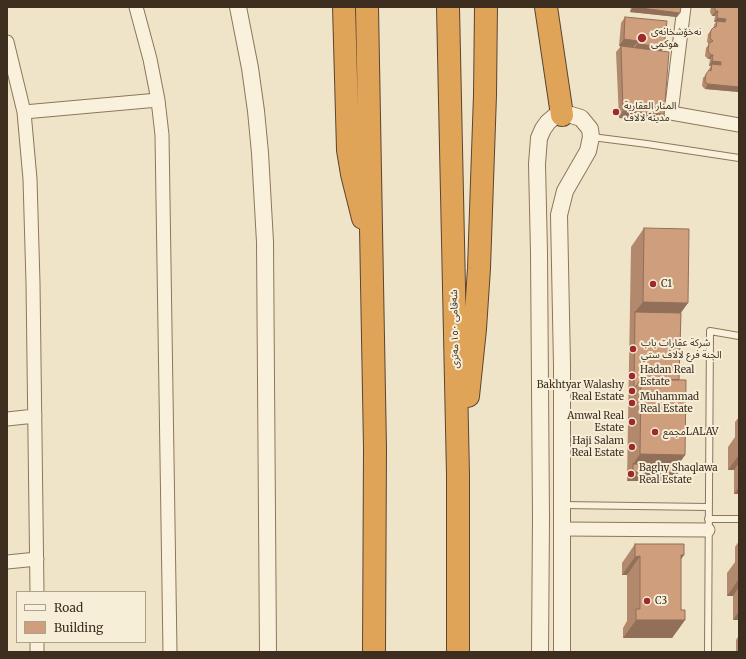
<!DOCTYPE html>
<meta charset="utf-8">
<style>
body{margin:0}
#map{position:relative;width:746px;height:659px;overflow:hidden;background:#f0e4c8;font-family:Merriweather,serif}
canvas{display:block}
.frame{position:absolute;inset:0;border:8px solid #3d2e20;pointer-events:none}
.legend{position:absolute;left:16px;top:591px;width:130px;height:52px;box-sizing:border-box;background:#f7eed8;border:1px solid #ada18e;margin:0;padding:5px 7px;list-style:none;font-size:12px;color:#3d2e20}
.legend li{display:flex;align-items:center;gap:8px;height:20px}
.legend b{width:20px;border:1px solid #ada18e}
</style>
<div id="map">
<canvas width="746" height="659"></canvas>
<div class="frame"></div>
<ul class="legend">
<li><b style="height:5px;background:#faf1dc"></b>Road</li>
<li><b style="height:11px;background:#cf9f7d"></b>Building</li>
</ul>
</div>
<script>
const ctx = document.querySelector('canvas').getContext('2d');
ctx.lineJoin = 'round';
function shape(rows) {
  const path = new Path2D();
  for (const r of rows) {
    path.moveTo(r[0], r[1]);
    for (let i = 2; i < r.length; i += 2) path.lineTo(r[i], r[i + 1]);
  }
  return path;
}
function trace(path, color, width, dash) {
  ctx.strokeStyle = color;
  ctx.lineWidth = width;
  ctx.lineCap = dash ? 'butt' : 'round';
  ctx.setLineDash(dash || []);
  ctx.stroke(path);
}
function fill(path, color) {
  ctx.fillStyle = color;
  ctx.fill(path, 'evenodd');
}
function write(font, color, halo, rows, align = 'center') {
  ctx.font = font + ' Merriweather,"Noto Sans Arabic",serif';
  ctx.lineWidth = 4;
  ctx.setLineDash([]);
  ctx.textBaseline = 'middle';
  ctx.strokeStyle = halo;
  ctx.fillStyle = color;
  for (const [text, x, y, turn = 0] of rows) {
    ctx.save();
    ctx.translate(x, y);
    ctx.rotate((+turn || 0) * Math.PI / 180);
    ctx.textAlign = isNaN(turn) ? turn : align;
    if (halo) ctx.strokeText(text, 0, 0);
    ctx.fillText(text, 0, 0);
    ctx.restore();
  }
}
const service = shape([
 [592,137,647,144,739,158],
 [562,505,708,507],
 [708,519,739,519],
 [708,652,710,331,739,336]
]);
const minor = shape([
 [136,7,150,59,158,100,162,135,170,652],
 [684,7,671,113,739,125],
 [7,42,24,112,30,179,33,283,37,592],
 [24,112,158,100],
 [7,419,35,416],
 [562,529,708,530],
 [7,562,37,559],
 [37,652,37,642]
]);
const tertiary = shape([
 [238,7,250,68,256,111,260,153,265,242,268,652],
 [540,652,541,518,539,253,537,164,539,138,543,129,548,122,555,116,562,115,571,115,581,118,590,129,591,137,588,151,565,191,559,215,562,365,562,652]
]);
const motorway = shape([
 [344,7,348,150,352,174,363,218],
 [367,7,375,448,374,652],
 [448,7,458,475,458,652],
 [546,7,562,115],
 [468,396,475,329,479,268,485,95,486,7]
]);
const wall = shape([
 [631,7,681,7,677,17,630,12],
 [711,7,739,7,739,92,705,89,702,86,703,78,709,71,709,69,711,66,709,66,710,59,708,59,705,56,706,48,709,44,707,42,708,34,714,27,714,25,716,22,714,22,715,16,712,16,710,12],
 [625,17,664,47,661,51,659,121,619,118,616,52,621,46,633,47,619,46,621,23],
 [644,228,681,313,679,380,685,455,678,465,672,481,627,481,631,247],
 [739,417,739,494,734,494,734,470,728,470,728,447,735,437,735,422],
 [739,541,739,620,733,620,733,596,727,596,727,573,735,562,735,547],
 [635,544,681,560,681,610,685,620,672,638,623,638,623,628,627,621,627,575,622,575,622,563],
 [739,635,739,652,736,652,736,640]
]);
const shadedWall = shape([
 [633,7,680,13,677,17,630,12],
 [716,11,718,11,715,16,712,16],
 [717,18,726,19,723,23,717,21,716,22,714,22],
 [624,39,638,41,633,47,619,46],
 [637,44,664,47,660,53,633,51],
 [711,55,713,55,710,59,708,59],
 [712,61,721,62,718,66,712,64,711,66,709,66],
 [708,84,739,87,739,92,705,89],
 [623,111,664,114,659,121,619,118],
 [643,302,688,303,675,321,635,312],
 [640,454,685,455,672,473,678,473,672,481,627,481,633,472,633,464],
 [739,455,739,463,734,470,728,470],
 [739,487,739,494,734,494],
 [681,555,684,555,671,574],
 [640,556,627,575,622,575,635,557],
 [739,579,739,587,733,596,727,596],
 [739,611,739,620,733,620],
 [636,620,685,620,672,638,623,638]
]);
const building = shape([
 [633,7,681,7,680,13,633,7],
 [714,7,739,7,739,87,708,84,705,82,706,74,709,70,711,71,712,64,721,65,721,62,712,61,713,55,711,55,708,51,709,43,713,41,710,38,711,30,714,27,716,27,717,21,725,22,726,19,717,18,718,11,716,11,714,7],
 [625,17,667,21,664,47,637,44,638,41,624,39,625,17],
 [621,46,669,52,664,114,623,111,621,46],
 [644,228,689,229,688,303,643,302,644,228],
 [635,312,681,313,679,380,641,379,634,389,635,312],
 [641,379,686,380,685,455,640,454,641,379],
 [633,464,678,465,678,473,633,472,633,464],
 [635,544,684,544,684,555,681,555,681,610,685,610,685,620,636,620,636,609,640,609,640,556,635,557,635,544]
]);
const markers = [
 [642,38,5,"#9e2a2b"],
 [616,112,4,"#9e2a2b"],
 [653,284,4,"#9e2a2b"],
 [633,349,4,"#9e2a2b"],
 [632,376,4,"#9e2a2b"],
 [632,391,4,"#9e2a2b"],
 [632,403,4,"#9e2a2b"],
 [632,422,4,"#9e2a2b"],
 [655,432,4,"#9e2a2b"],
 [632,447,4,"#9e2a2b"],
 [631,474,4,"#9e2a2b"],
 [647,601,4,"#9e2a2b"]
];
const poiNames = [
 ["نه‌خۆشخانه‌ی",651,32],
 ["هوكمی",651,44],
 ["المنار العقارية",624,106],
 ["مدينة لالاف",624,118],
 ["C1",661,284],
 ["شركة عقارات باب",641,343],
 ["الجنة فرع لالاف ستي",641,355],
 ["Hadan Real",640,370],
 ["Estate",640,382],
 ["Bakhtyar Walashy",624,385,"right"],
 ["Real Estate",624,397,"right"],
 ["Muhammad",640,397],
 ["Real Estate",640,409],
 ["Amwal Real",624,416,"right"],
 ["Estate",624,428,"right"],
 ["مجمعLALAV",663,432],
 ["Haji Salam",624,441,"right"],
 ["Real Estate",624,453,"right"],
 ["Baghy Shaqlawa",639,468],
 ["Real Estate",639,480],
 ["C3",655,601]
];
const streetNames = [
 ["شەقامی ١٥٠ مەتری",455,329,-91]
];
trace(service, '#8d765c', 8);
trace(minor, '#8d765c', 15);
trace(tertiary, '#8d765c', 18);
trace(motorway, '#5b4430', 24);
trace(service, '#faf1dc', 6);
trace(minor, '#faf1dc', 13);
trace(tertiary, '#faf1dc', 16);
trace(motorway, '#e0a458', 22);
fill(wall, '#b2896c');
fill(shadedWall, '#916f58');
fill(building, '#cf9f7d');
trace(building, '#916f58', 1);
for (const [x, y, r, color] of markers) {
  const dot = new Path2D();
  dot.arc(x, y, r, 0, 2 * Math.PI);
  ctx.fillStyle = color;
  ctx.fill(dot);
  trace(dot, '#f7eed8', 1.5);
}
write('10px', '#3d2e20', '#f7eed8', poiNames, 'left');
write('10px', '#3d2e20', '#f7eed8', streetNames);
</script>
